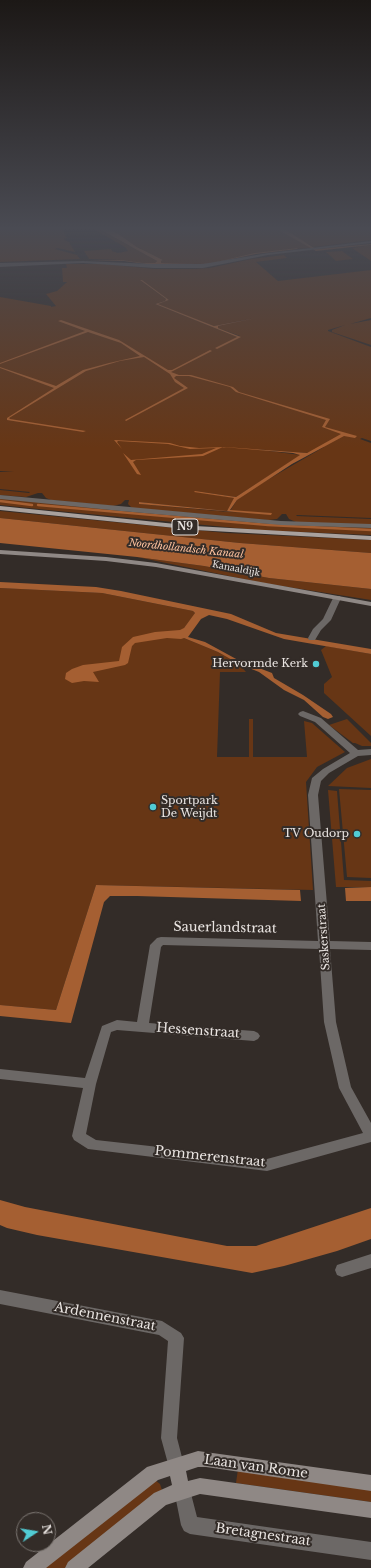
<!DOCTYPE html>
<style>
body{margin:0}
#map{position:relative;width:371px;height:1568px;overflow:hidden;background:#332c28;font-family:"Libre Baskerville",serif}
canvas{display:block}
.north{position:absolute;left:16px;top:1512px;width:40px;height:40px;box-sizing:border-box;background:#332c28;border:1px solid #7c7672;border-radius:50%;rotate:78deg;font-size:11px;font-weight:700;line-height:16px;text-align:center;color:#e9e4e1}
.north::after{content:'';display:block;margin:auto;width:14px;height:18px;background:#51ccd4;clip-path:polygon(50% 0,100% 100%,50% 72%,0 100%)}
</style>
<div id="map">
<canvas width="371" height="1568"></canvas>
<div class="north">N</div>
</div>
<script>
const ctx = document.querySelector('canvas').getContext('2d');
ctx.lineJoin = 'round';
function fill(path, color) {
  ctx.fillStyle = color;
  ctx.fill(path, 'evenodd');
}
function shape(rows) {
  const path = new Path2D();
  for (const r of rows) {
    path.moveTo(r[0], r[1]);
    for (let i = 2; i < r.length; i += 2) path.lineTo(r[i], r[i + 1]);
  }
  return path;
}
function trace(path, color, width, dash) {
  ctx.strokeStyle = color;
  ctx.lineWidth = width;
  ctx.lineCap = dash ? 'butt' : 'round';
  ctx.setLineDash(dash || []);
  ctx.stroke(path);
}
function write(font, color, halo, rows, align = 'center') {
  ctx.font = font + ' "Libre Baskerville",serif';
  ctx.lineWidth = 4;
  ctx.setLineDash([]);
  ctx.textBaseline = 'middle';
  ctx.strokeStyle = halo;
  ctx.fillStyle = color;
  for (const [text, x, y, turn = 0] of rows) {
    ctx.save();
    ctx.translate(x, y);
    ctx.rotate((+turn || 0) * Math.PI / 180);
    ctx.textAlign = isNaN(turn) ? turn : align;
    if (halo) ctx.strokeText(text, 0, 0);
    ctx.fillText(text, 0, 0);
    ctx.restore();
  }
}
const green = shape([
 [0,229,63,229,67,239,64,238,65,240,69,242,75,252,57,248,55,249,77,255,80,259,0,262],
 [93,229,99,229,157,261,155,263,144,263,122,260,89,259,84,251,111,249,112,251,118,253,128,251,125,247],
 [108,229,371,229,371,240,314,247,280,230,312,248,292,249,297,248,254,253,212,263,199,264,161,263,161,261,163,260,137,247],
 [371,245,371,261,352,248],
 [342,251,353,259,336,261,326,252],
 [284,255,287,258,256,262,278,281,371,270,371,318,350,324,371,320,371,345,332,332,332,330,345,325,328,330,328,331,371,347,371,441,362,438,360,439,371,443,371,518,297,515,296,516,371,519,371,525,296,522,289,519,286,514,282,514,277,519,268,520,132,508,128,504,129,500,125,500,121,504,113,506,51,500,46,498,42,493,38,493,26,497,0,495,0,490,29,493,30,492,0,489,0,472,14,472,0,471,0,297,51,306,51,307,56,306,46,294,57,291,67,282,63,282,62,268,67,268,66,264,103,264,155,269,194,269,210,268,251,259],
 [141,281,169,300,157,304,214,326,255,318,218,326,218,328,240,336,237,337,155,304,165,301,166,299],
 [324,447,250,490,237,500,230,511,271,513,229,512,139,504,139,502,227,511,235,498,195,491,236,497,301,455,253,449,307,453],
 [0,498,135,512,371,528,371,535,257,530,58,511,0,505],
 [0,511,226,533,371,540,371,553,240,543,0,518],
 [137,557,204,566,269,578,371,589,371,600,263,583],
 [0,588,102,593,193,611,195,613,194,615,184,628,184,638,218,652,239,664,246,672,220,672,217,757,249,757,249,719,253,719,253,757,307,757,304,721,312,723,345,752,317,767,306,782,313,890,96,885,56,1010,0,1005],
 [326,646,371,654,371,736,324,693,324,684,332,677,321,650],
 [347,719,371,743,371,746,362,746,355,743,353,743,329,725],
 [371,759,371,788,328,786,347,768],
 [339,789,371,790,371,878,347,877],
 [328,790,337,791,344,880,371,881,371,887,336,887],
 [238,1469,371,1487,371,1502,236,1483],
 [155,1480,160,1484,162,1490,65,1568,42,1568]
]);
const water = shape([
 [99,229,108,229,118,234,137,247,163,260,161,261,161,263,199,264,212,263,254,253,297,248,298,249,256,254,208,264,153,265,124,261,89,260,122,260,144,263,155,263,157,261],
 [277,229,284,229,316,249,371,244,371,245,316,251],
 [140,280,142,280,169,300,158,304,214,326,256,318,218,326,218,328,241,337,217,349,215,348,237,337,155,304,165,301,166,299],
 [61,320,119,340,168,370,172,370,210,350,212,351,171,372,179,375,191,375,233,387,239,392,330,419,325,427,357,436,355,438,344,436,292,464,237,500,230,510,272,513,271,515,139,504,139,502,227,511,234,498,194,492,195,491,236,497,300,455,293,453,223,447,203,456,136,460,133,462,141,475,137,474,123,453,131,460,202,454,216,448,190,449,168,444,118,441,117,442,122,449,114,440,170,443,180,446,199,448,225,447,307,453,341,434,322,427,326,420,236,392,230,387,189,376,176,376,174,378,188,388,126,421,125,420,184,388,175,382,170,374,144,357,120,361,86,371,9,418,10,419,86,431,83,432,7,420,7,418,54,388,0,368,0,367,56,386,83,370,109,363,140,356,121,343,88,332,0,364,0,363,85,331,58,321],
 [0,518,240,543,371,553,371,589,269,578,204,566,137,557,0,543],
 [0,582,96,587,121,591,231,614,276,633,371,649,371,654,284,639,227,619,209,615,201,619,188,637,205,642,238,660,272,673,274,678,303,695,331,714,333,717,328,719,323,717,304,700,284,690,259,672,239,664,218,652,184,638,181,639,167,638,135,643,132,646,128,663,125,665,93,672,99,682,84,681,72,683,65,679,66,673,72,669,83,665,119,661,122,647,133,637,155,632,180,630,184,628,195,613,193,611,102,593,0,588],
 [96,885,300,890,301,901,137,896,110,896,104,902,71,1023,0,1016,0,1005,56,1010],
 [371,887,371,901,346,901,345,888],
 [0,1200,25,1207,227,1246,256,1246,371,1208,371,1239,337,1251,284,1266,252,1273,37,1235,7,1228,0,1225]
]);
const stream = shape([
 [0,501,32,505],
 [38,505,268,525,371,530]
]);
const street = shape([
 [371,241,371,243,268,255,203,268,154,268,83,263,0,267,0,263,83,261,154,264,203,264,268,253,371,241],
 [0,495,281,521,371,524,371,528,281,525,121,511,0,499,0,495],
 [334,596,340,596,341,598,331,620,321,630,315,640,309,640,308,638,313,629,323,619,334,596],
 [303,711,321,718,358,750,371,749,371,755,358,756,329,773,321,781,318,795,330,941,371,942,371,950,330,949,336,1022,351,1087,371,1123,371,1142,267,1171,88,1149,74,1140,72,1136,83,1088,0,1079,0,1069,85,1078,102,1026,117,1020,137,1022,150,945,157,938,161,937,318,941,308,795,312,778,323,769,350,753,315,722,300,716,298,714,300,712,303,711],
 [163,945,319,949,324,1022,339,1088,363,1133,267,1159,96,1140,86,1134,96,1084,111,1032,117,1030,254,1041,258,1039,260,1036,258,1033,254,1031,149,1023,161,947,163,945],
 [371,1254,371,1268,342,1277,337,1275,335,1270,337,1265,371,1254],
 [0,1290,162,1321,181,1333,184,1338,177,1438,184,1465,182,1471,176,1473,170,1471,161,1438,168,1341,159,1335,0,1304,0,1290],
 [182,1482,188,1484,190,1490,197,1517,371,1542,371,1560,190,1534,184,1531,181,1525,174,1490,176,1484,182,1482]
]);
const secondary = shape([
 [0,550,106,557,156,563,371,602,371,606,156,567,106,561,0,554,0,550],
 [198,1451,371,1475,371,1491,206,1467,198,1467,186,1471,188,1481,200,1478,371,1502,371,1518,200,1494,166,1505,88,1568,65,1568,68,1562,154,1493,172,1485,170,1476,158,1480,46,1568,23,1568,26,1562,147,1467,198,1451]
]);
const primary = shape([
 [0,506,195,526,371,536,371,540,195,530,0,510,0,506]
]);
const markers = [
 [316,664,4,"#51ccd4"],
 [153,807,4,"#51ccd4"],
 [357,834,4,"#51ccd4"]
];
const farStreetnames = [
 ["Kanaaldijk",236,569,11]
];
const shields = [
 [185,527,26]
];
const shieldNames = [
 ["N9",185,527]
];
const farWaternames = [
 ["Noordhollandsch Kanaal",186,549,6]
];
const poiNames = [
 ["Hervormde Kerk",308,664],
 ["Sportpark",161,801,"left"],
 ["De Weijdt",161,814,"left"],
 ["TV Oudorp",349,834]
];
const streetNames = [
 ["Saskerstraat",324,937,-94]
];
const nearStreetnames = [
 ["Sauerlandstraat",225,928,1],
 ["Hessenstraat",198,1031,4],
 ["Pommerenstraat",210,1157,6],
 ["Ardennenstraat",105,1317,11],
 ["Laan van Rome",256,1467,8],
 ["Bretagnestraat",263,1535,8]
];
fill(green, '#673615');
fill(water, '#a55f32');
trace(stream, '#a55f32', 2.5);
fill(street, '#6c6866');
fill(secondary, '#8f8885');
fill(primary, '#a9a19d');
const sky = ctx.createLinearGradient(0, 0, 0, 448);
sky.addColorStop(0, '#1c1816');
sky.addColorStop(0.51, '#4a4b53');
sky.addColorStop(1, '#4a4b5300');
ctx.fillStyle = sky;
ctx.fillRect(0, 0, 371, 448);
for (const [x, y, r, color] of markers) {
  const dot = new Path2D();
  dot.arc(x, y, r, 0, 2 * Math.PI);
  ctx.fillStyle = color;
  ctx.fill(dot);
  trace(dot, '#332c28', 1.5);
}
write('9px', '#e9e4e1', '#332c28', farStreetnames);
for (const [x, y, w] of shields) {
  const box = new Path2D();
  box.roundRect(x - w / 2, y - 8, w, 16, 3);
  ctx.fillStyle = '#332c28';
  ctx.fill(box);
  trace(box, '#e9e4e1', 1);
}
write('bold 10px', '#e9e4e1', null, shieldNames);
write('italic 10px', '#fdc19e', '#332c28', farWaternames);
write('11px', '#e9e4e1', '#332c28', poiNames, 'right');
write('11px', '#e9e4e1', '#332c28', streetNames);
write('13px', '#e9e4e1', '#332c28', nearStreetnames);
</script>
